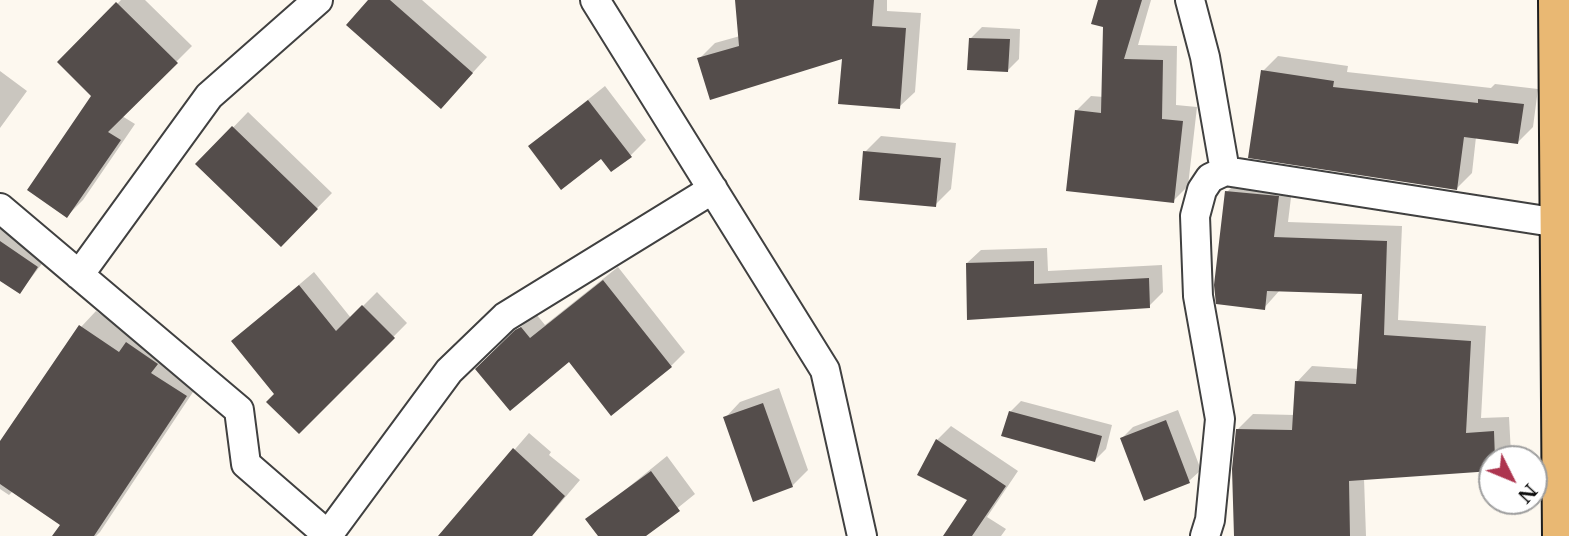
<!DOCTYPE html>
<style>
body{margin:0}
#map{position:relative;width:1569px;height:536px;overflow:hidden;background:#fdf8ef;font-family:"Libre Baskerville",serif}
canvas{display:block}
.north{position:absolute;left:1478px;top:445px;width:70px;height:70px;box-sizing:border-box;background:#fff;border:2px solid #9e9e9e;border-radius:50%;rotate:133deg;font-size:19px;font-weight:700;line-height:28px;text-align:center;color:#0d0d0d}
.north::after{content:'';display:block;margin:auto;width:24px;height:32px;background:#ad354f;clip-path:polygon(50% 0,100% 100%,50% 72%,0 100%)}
</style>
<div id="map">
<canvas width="1569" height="536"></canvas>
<div class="north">N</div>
</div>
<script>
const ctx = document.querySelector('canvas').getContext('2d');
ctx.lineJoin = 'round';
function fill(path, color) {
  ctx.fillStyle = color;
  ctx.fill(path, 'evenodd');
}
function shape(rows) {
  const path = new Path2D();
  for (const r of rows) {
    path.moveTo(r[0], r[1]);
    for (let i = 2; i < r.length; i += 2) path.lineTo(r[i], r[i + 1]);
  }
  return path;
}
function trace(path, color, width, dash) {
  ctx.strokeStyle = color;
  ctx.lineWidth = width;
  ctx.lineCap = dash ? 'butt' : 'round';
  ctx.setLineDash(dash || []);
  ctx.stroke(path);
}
const shadow = shape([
 [121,0,145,0,192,46,122,116,135,124,83,200,67,216,94,95,60,62],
 [371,0,422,0,487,57,456,91],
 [736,0,887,0,887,11,921,13,915,92,899,107,844,57,699,59,715,43,740,36],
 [1100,0,1151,0,1138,45,1177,46,1176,105,1197,107,1188,186,1173,201,1076,111,1091,96,1104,97,1105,26],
 [982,27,1020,29,1019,59,1008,70,970,39],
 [1278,56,1348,66,1347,72,1491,88,1495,84,1538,89,1533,127,1518,142,1476,137,1472,173,1457,188,1263,71],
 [0,71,27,91,0,128],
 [605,86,646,140,631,155,601,156,530,146],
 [248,112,332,193,281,245,198,164],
 [881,136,956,143,951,189,935,205,865,152],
 [1243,176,1293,181,1288,222,1402,226,1398,320,1486,326,1481,418,1509,417,1511,454,1505,459,1492,459,1492,469,1364,478,1366,536,1235,536,1237,430,1253,414,1295,415,1297,382,1312,366,1359,369,1364,293,1280,290,1264,308,1227,192],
 [0,223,48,256,20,292,0,279],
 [1047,248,1048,271,1162,265,1163,292,1149,306,968,318,967,263,981,250],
 [618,267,685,352,671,366,569,360,478,369,532,316,536,314,545,325],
 [314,272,351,318,377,292,407,323,299,432,276,394,233,341],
 [96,311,201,380,100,532,96,536,67,536,62,524,13,491,9,495,0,489,0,444,81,327],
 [779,388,808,470,792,486,725,418,740,402],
 [1021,401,1112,425,1106,449,1095,460,1010,412],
 [1178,410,1201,470,1189,481,1145,499,1122,438,1133,427],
 [951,426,1018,471,987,517,1006,529,1001,536,945,536,969,499,919,475,937,440],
 [529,433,551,452,549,455,580,480,532,536,440,536],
 [667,456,695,494,643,536,600,536,588,520]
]);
const building = shape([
 [368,0,390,0,473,73,441,109,346,25],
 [735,0,874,0,872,26,906,28,900,109,838,104,842,59,710,100,697,58,739,46],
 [1098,0,1142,0,1124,59,1163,60,1162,119,1183,121,1174,203,1066,191,1075,110,1101,113,1103,27,1091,24],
 [116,2,178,63,108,132,121,140,67,218,27,190,91,96,57,62],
 [969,38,1010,39,1008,72,967,70],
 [1261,70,1334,81,1333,87,1478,103,1478,99,1524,104,1518,144,1464,137,1457,190,1248,158],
 [588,100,632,157,611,172,601,159,561,190,528,146],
 [232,126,318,209,281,247,195,164],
 [863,151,941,158,936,207,859,200],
 [1225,191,1279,196,1274,237,1387,241,1384,335,1471,341,1466,433,1494,431,1495,459,1492,459,1492,471,1349,481,1350,536,1234,536,1232,469,1236,429,1292,430,1295,381,1356,384,1362,294,1267,291,1265,310,1216,304,1214,285],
 [0,241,38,267,20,294,0,281],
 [1034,261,1034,284,1149,278,1150,308,967,320,966,263],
 [603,280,672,367,611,416,569,362,510,411,475,369,515,330,521,327,530,338],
 [299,285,336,331,362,305,395,338,299,434,266,402,274,394,231,341],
 [79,325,119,352,126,342,158,364,151,373,187,396,94,536,52,536,60,525,0,484,0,441],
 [763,403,793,487,753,502,723,417],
 [1009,411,1102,436,1095,462,1001,436],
 [1166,420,1190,483,1144,501,1120,438],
 [936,439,1006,486,972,536,943,536,967,500,917,475],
 [513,448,565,496,532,536,438,536],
 [651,471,680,511,646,536,598,536,585,519]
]);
const street = shape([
 [595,0,825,370,862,536],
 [1190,0,1205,57,1225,171],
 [0,208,239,410,246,464,329,536],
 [79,275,209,96,318,0],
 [328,535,449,371,505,317,713,189],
 [1205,536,1210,520,1220,419,1198,296,1195,216,1202,190,1210,178,1225,171,1559,223]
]);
const primary = shape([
 [1558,0,1562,536]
]);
fill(shadow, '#0003');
fill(building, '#544d4b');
trace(street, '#404040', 32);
trace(primary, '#1e1e1e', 42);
trace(street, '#fff', 28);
trace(primary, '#e9b873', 38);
</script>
